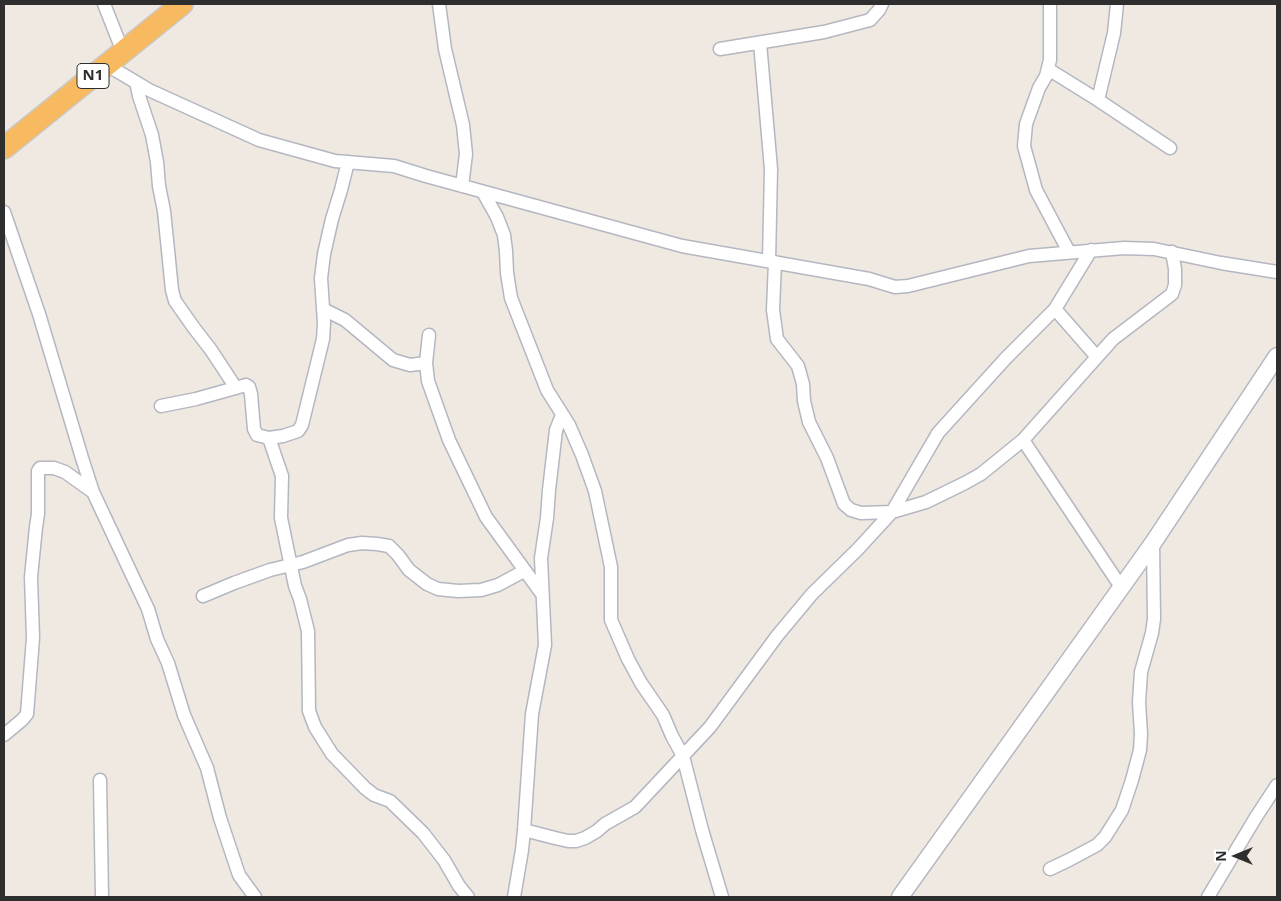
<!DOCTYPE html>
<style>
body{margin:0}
#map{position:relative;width:1281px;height:901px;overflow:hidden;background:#efe9e1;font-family:"Open Sans",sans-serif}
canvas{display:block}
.frame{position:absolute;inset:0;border:5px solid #2e2e2e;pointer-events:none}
.north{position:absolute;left:1211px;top:831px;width:50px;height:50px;-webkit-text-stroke:4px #fff;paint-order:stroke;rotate:270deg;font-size:14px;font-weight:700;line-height:20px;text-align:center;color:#2e2e2e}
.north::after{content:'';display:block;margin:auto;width:18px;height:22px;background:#2e2e2e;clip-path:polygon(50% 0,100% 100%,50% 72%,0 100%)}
</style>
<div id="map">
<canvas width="1281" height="901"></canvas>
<div class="frame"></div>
<div class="north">N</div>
</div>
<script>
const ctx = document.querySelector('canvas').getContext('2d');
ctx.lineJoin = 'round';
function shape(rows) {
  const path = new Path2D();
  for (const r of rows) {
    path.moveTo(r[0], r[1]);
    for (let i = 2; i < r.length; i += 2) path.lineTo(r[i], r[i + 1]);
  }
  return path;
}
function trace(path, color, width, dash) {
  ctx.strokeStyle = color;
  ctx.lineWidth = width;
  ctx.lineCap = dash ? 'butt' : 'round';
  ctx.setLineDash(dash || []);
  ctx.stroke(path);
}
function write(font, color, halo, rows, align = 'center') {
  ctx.font = font + ' "Open Sans",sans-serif';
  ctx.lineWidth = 4;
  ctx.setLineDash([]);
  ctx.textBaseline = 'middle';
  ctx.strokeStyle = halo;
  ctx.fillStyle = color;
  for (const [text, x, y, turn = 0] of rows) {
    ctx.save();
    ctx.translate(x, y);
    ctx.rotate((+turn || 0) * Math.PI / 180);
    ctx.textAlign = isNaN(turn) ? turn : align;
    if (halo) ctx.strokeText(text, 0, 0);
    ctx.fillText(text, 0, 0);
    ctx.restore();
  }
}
const minor = shape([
 [104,4,123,52],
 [439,4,445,49,463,125,466,154,462,186],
 [1050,4,1050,60,1046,76,1039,88,1026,124,1024,146,1036,190,1069,252],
 [760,43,771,169,769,261],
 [720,49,824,32,870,20,879,10,882,4],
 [107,65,149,90,259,140,335,161,394,166,426,176,682,246,869,279,895,287,908,286,1029,256,1124,248,1154,249,1221,263,1277,272],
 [1048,69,1098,100,1170,148],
 [136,82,139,96,152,135,157,162,159,186,164,211,172,290,175,301,194,328,211,350,236,388],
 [1098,100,1114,33,1117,4],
 [483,192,497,217,504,235,506,251,507,273,511,298,547,390,569,425,582,455,595,491,611,567,611,620,628,659,641,683,663,715,672,736,683,756,702,830,722,897],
 [4,212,39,314,82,458,93,492,148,609,157,639,168,663,184,715,207,768,220,818,239,875,255,897],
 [775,262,773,310,777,339,798,366,803,384,804,401,809,422,827,458,844,504,851,510,861,513,892,512,926,502,965,483,981,474,1023,440,1113,339,1172,294,1175,285,1175,269,1172,252],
 [323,309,345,320,393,360,410,365,426,363],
 [1055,309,1097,357],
 [429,335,426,363,428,381,449,440,486,517,542,594],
 [161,406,196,399,246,385,249,387,251,394,254,429,257,435,269,438,283,436,298,431,302,425,323,339,324,323,321,278,324,254,332,219,341,190,348,162],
 [269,438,282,476,281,518,295,586,300,599,308,631,309,711,315,727,332,754,365,788,374,795,390,801,423,833,444,860,459,886,468,897],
 [1023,440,1121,587],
 [203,596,234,583,270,570,303,562,348,545,362,543,377,544,389,546,398,555,409,570,427,584,438,589,458,591,481,590,498,585,524,571],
 [4,735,22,720,27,714,33,638,31,577,36,527,38,514,38,471,40,468,54,468,65,472,93,492],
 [100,780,102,897],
 [524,830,555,838,568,841,576,841,585,838,597,831,605,824,635,807,710,727,777,636,812,594,858,549,892,512,938,433,1006,358,1055,309,1091,250],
 [1050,869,1069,860,1097,845,1105,837,1122,810,1132,780,1140,750,1141,734,1139,702,1141,672,1152,633,1154,619,1153,543],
 [514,897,522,850,524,830,532,714,545,645,541,558,547,518,549,490,556,430,562,415],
 [1208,897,1256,817,1277,785]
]);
const tertiary = shape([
 [900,897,1153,543,1277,356]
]);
const trunk = shape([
 [4,148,182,4]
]);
const shields = [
 [93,76,32]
];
const shieldNames = [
 ["N1",93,76]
];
trace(minor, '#b4b7c1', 15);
trace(tertiary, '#b4b7c1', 19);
trace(trunk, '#c9c9c9', 24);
trace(minor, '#fff', 12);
trace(tertiary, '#fff', 16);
trace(trunk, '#f8ba60', 21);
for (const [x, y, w] of shields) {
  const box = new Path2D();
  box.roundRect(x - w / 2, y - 12.5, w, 25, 4);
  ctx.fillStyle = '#fff';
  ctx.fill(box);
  trace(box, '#2e2e2e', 1);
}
write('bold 15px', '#2e2e2e', null, shieldNames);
</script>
